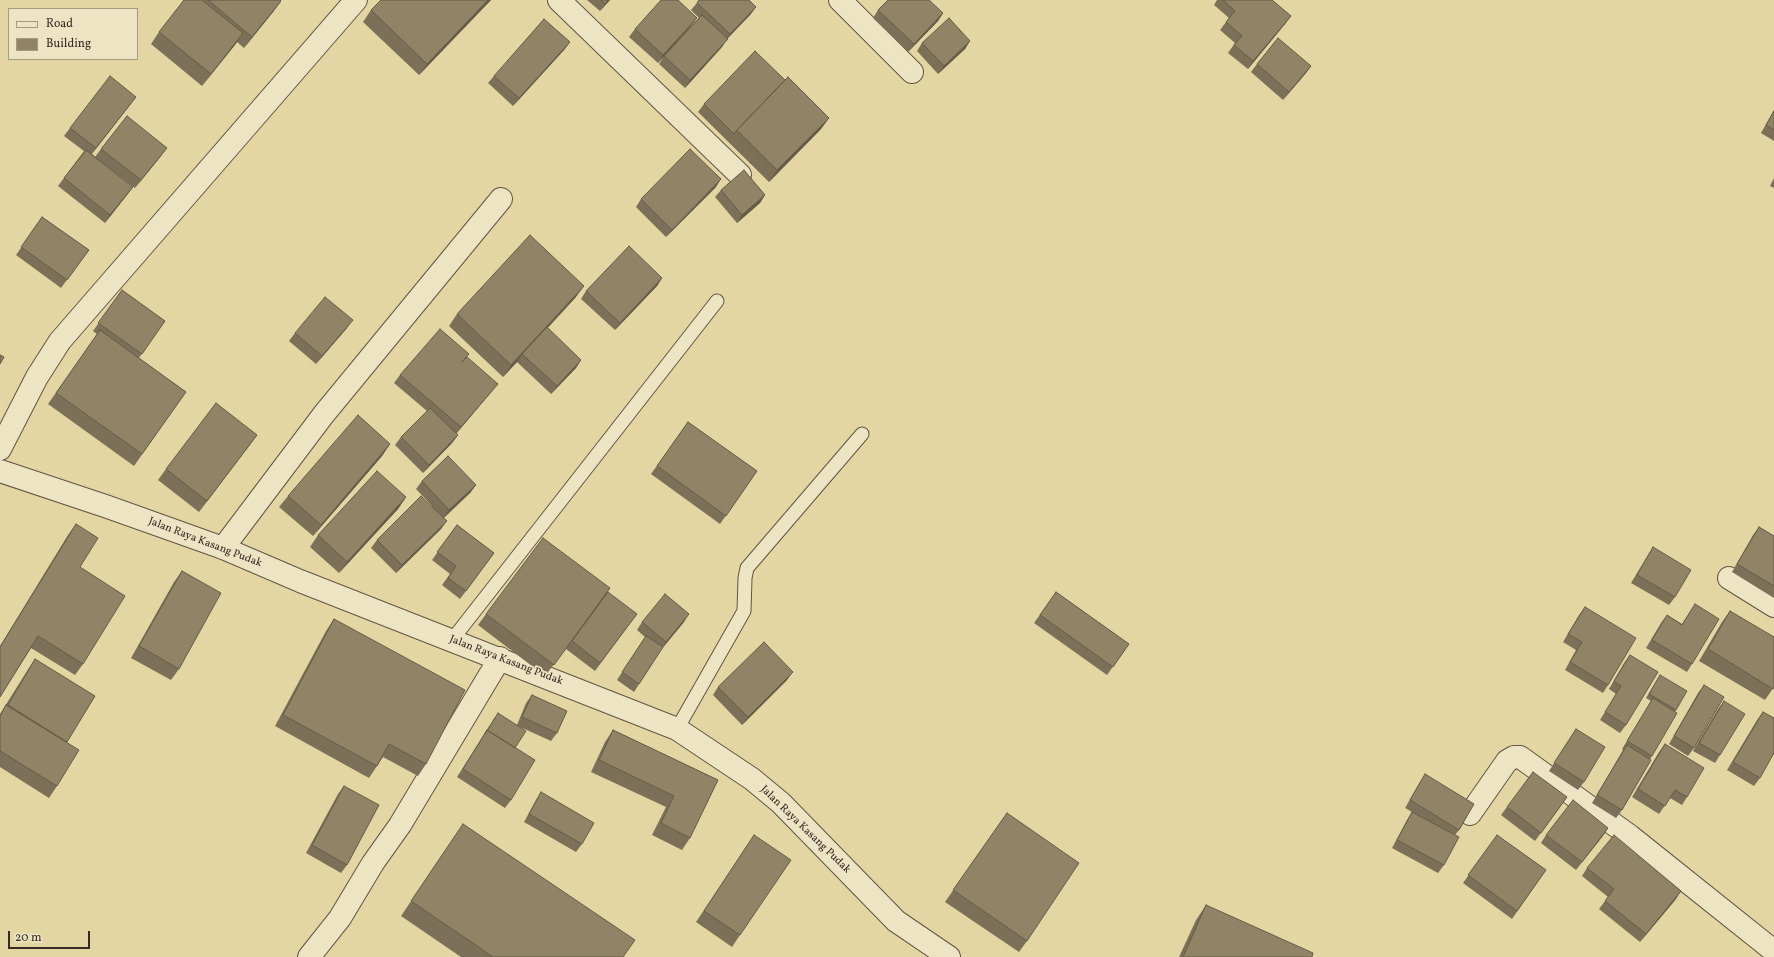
<!DOCTYPE html>
<style>
body{margin:0}
#map{position:relative;width:1774px;height:957px;overflow:hidden;background:#e3d6a3;font-family:Vollkorn,serif}
canvas{display:block}
.legend{position:absolute;left:8px;top:8px;width:130px;height:52px;box-sizing:border-box;background:#ede4c3;border:1px solid #a49a83;margin:0;padding:5px 7px;list-style:none;font-size:12px;color:#362a23}
.legend li{display:flex;align-items:center;gap:8px;height:20px}
.legend b{width:20px;border:1px solid #a49a83}
.scale{position:absolute;left:8px;top:931px;width:82px;height:18px;box-sizing:border-box;border:2px solid #362a23;border-top:0;padding-left:5px;font-size:12px;line-height:14px;white-space:nowrap;color:#362a23;-webkit-text-stroke:3px #ede4c3;paint-order:stroke}
</style>
<div id="map">
<canvas width="1774" height="957"></canvas>
<ul class="legend">
<li><b style="height:5px;background:#ede4c3"></b>Road</li>
<li><b style="height:11px;background:#908366"></b>Building</li>
</ul>
<div class="scale">20 m</div>
</div>
<script>
const ctx = document.querySelector('canvas').getContext('2d');
ctx.lineJoin = 'round';
function shape(rows) {
  const path = new Path2D();
  for (const r of rows) {
    path.moveTo(r[0], r[1]);
    for (let i = 2; i < r.length; i += 2) path.lineTo(r[i], r[i + 1]);
  }
  return path;
}
function trace(path, color, width, dash) {
  ctx.strokeStyle = color;
  ctx.lineWidth = width;
  ctx.lineCap = dash ? 'butt' : 'round';
  ctx.setLineDash(dash || []);
  ctx.stroke(path);
}
function fill(path, color) {
  ctx.fillStyle = color;
  ctx.fill(path, 'evenodd');
}
function write(font, color, halo, rows, align = 'center') {
  ctx.font = font + ' Vollkorn,serif';
  ctx.lineWidth = 3.5;
  ctx.setLineDash([]);
  ctx.textBaseline = 'middle';
  ctx.strokeStyle = halo;
  ctx.fillStyle = color;
  for (const [text, x, y, turn = 0] of rows) {
    ctx.save();
    ctx.translate(x, y);
    ctx.rotate((+turn || 0) * Math.PI / 180);
    ctx.textAlign = isNaN(turn) ? turn : align;
    if (halo) ctx.strokeText(text, 0, 0);
    ctx.fillText(text, 0, 0);
    ctx.restore();
  }
}
const service = shape([
 [452,640,717,301],
 [677,729,744,611,745,578,747,568,862,434]
]);
const minor = shape([
 [559,0,740,175],
 [840,0,912,72],
 [0,449,37,377,60,341,356,0],
 [223,548,324,414,501,199],
 [1729,578,1774,606],
 [1470,814,1507,761,1514,757,1520,757,1630,836,1774,951],
 [309,957,340,918,373,863,400,825,500,658]
]);
const tertiary = shape([
 [0,471,108,507,223,548,300,581,677,729,752,779,781,803,896,921,949,957]
]);
const wall = shape([
 [184,0,280,0,281,1,273,12,244,48,237,42,202,86,151,44,159,32],
 [491,0,419,75,363,22,371,10],
 [587,0,610,0,600,11],
 [1217,0,1272,0,1291,16,1285,24,1248,69,1228,53,1235,43,1220,30,1229,18,1214,5],
 [697,3,756,7,750,15,727,39,722,47,685,88,659,64,664,56,699,18,691,10],
 [878,10,943,13,938,21,908,52,873,18],
 [697,18,691,26,658,63,629,37,635,29],
 [970,41,965,49,938,74,917,51,922,43],
 [570,42,564,50,513,106,488,83,494,76],
 [1257,64,1311,66,1306,73,1283,100,1251,72],
 [785,80,829,118,821,129,769,182,698,112,704,104],
 [136,97,92,154,95,157,101,149,161,156,135,188,104,164,133,187,105,223,58,186,84,151,64,136,70,128],
 [1774,110,1774,141,1761,133],
 [1774,178,1774,188,1770,186],
 [716,187,666,237,636,207,641,199],
 [721,190,765,195,760,203,737,223,715,197],
 [42,217,89,250,61,288,16,255],
 [662,278,657,286,615,330,581,299,586,291],
 [122,290,165,321,139,358,186,392,134,466,48,404,97,334,93,331],
 [576,297,547,328,581,360,576,368,551,394,517,362,503,377,449,326,457,314],
 [347,328,316,364,289,341,295,333],
 [469,354,465,359,492,391,456,434,458,435,452,443,423,473,395,445,401,437,427,411,394,383,400,375],
 [688,422,757,471,720,524,651,474],
 [257,435,199,512,158,480,166,469],
 [390,444,382,456,313,536,279,507,288,496],
 [422,481,476,485,470,493,444,518,441,529,396,573,371,548,377,540,432,506,416,489],
 [406,497,398,509,339,573,310,547,318,535],
 [76,524,80,567,83,664,75,675,31,648,0,697,0,646,68,535],
 [457,525,494,553,460,599,442,585,450,574,432,560],
 [1759,527,1774,536,1774,598,1732,572,1753,535],
 [1653,547,1675,597,1669,605,1631,583,1648,555],
 [182,571,179,669,171,680,131,658,174,582],
 [607,592,637,614,595,671,566,649,568,646,545,676,478,625,486,614],
 [1056,592,1129,644,1107,675,1034,623],
 [1695,604,1692,664,1687,672,1646,648,1661,623,1667,615,1682,624],
 [1585,607,1608,685,1603,693,1565,670,1576,650,1563,642,1579,615],
 [1730,611,1774,687,1765,700,1699,661,1722,622],
 [334,619,426,764,418,776,383,757,369,778,275,726,326,631],
 [642,622,684,622,663,647,634,692,617,680,645,637,637,630],
 [1630,655,1626,725,1620,733,1600,720,1616,694,1609,689,1624,663],
 [35,659,95,696,67,742,57,786,49,798,0,767,0,714,27,671],
 [1660,675,1676,710,1652,756,1622,810,1616,818,1592,803,1623,750,1622,749,1651,701,1646,698],
 [787,680,742,725,713,695,718,687],
 [1704,685,1694,748,1688,756,1669,744,1698,693],
 [532,695,557,733,551,741,518,726,511,800,505,808,457,777,495,717,517,725,526,703],
 [1724,701,1720,755,1715,763,1693,751,1718,709],
 [1763,712,1760,778,1754,786,1727,770,1757,720],
 [1576,729,1584,782,1578,790,1549,771],
 [613,730,718,780,690,838,682,850,652,835,666,807,591,772,605,742],
 [1665,744,1687,797,1682,805,1670,798,1659,814,1632,797,1659,752],
 [1425,774,1459,830,1455,835,1444,865,1438,873,1392,848,1407,820,1412,812,1405,808,1420,782],
 [344,786,347,865,341,873,306,853,338,794],
 [541,792,582,844,576,852,524,822,536,800],
 [1567,797,1535,841,1501,815,1507,807],
 [1007,813,1027,941,1019,952,945,902],
 [463,824,623,957,461,957,401,916],
 [1608,828,1576,870,1541,843,1546,835],
 [1497,835,1546,870,1512,919,1463,883],
 [746,847,740,935,732,947,696,922],
 [1587,868,1676,899,1640,942,1599,909,1608,897,1582,876],
 [1206,905,1312,957,1179,957,1196,920]
]);
const shadedWall = shape([
 [488,0,491,0,419,75,427,64],
 [608,0,610,0,600,11,605,4],
 [281,1,273,12,244,48,252,37],
 [756,7,750,15,727,39,722,47,685,88,690,80,724,42,730,34],
 [943,13,938,21,908,52,914,44],
 [1291,16,1285,24,1248,69,1253,61],
 [697,18,691,26,658,63,663,55],
 [243,33,235,45,202,86,211,74],
 [970,41,965,49,938,74,944,66],
 [570,42,564,50,513,106,519,98],
 [1311,66,1306,73,1283,100,1289,92],
 [136,97,130,105,90,156,96,148],
 [829,118,821,129,769,182,777,170],
 [167,148,161,156,135,188,141,180],
 [721,179,716,187,666,237,672,230],
 [133,187,127,195,105,223,110,215],
 [765,195,760,203,737,223,742,215],
 [662,278,657,286,615,330,620,323],
 [584,286,576,297,523,355,522,354,517,362,503,377,511,365],
 [353,320,347,328,316,364,322,356],
 [581,360,576,368,551,394,557,386],
 [498,384,492,391,455,435,461,427],
 [257,435,249,446,199,512,207,501],
 [458,435,452,443,423,473,429,465],
 [390,444,382,456,313,536,321,525],
 [476,485,470,493,443,518,449,510],
 [406,497,398,509,339,573,347,562],
 [447,521,441,529,396,573,402,565],
 [689,614,684,622,661,650,666,642],
 [793,672,787,680,742,725,748,717],
 [1608,828,1603,836,1576,870,1582,862],
 [1681,891,1676,899,1640,942,1646,934]
]);
const building = shape([
 [184,0,202,0,243,33,211,74,159,32,184,0],
 [208,0,280,0,281,1,252,37,208,0],
 [381,0,488,0,427,64,371,10,381,0],
 [601,0,608,0,605,4,601,0],
 [661,0,678,0,697,18,663,55,635,29,661,0],
 [699,0,749,0,756,7,730,34,697,3,699,0],
 [888,0,929,0,943,13,914,44,878,10,888,0],
 [1223,0,1272,0,1291,16,1253,61,1234,45,1242,36,1226,22,1235,11,1223,0],
 [702,15,728,39,690,80,664,56,702,15],
 [949,18,970,41,944,66,922,43,949,18],
 [544,19,570,42,519,98,494,76,544,19],
 [1278,38,1311,66,1289,92,1257,64,1278,38],
 [755,51,785,80,737,130,734,134,704,104,755,51],
 [110,76,136,97,96,148,70,128,110,76],
 [788,77,829,118,777,170,737,130,788,77],
 [1774,111,1774,130,1766,125,1774,111],
 [127,116,167,148,141,180,101,149,127,116],
 [690,149,721,179,672,230,641,199,690,149],
 [86,150,133,187,110,215,64,178,86,150],
 [744,170,765,195,742,215,721,190,744,170],
 [42,217,89,250,67,280,21,247,42,217],
 [530,235,584,286,511,365,457,314,530,235],
 [629,246,662,278,620,323,586,291,629,246],
 [122,290,165,321,142,354,98,323,122,290],
 [325,297,353,320,322,356,295,333,325,297],
 [547,327,581,360,557,386,522,354,547,327],
 [440,329,469,354,462,362,467,357,498,384,461,427,400,375,440,329],
 [100,330,186,392,142,454,56,393,100,330],
 [0,355,4,357,0,364,0,355],
 [216,403,257,435,207,501,166,469,216,403],
 [430,408,458,435,429,465,401,437,430,408],
 [358,415,390,444,321,525,288,496,358,415],
 [688,422,757,471,726,516,657,466,688,422],
 [448,456,476,485,449,510,422,481,448,456],
 [377,471,406,497,347,562,318,535,377,471],
 [421,496,447,521,402,565,377,540,421,496],
 [76,524,98,538,80,567,125,596,83,664,38,636,0,697,0,647,76,524],
 [457,525,494,553,466,591,448,578,456,566,437,552,457,525],
 [1759,527,1774,536,1774,586,1737,564,1759,527],
 [543,538,610,588,554,665,486,614,543,538],
 [1653,547,1691,570,1675,597,1637,575,1653,547],
 [182,571,221,593,179,669,139,646,182,571],
 [608,592,637,614,600,663,572,641,608,592],
 [1056,592,1129,644,1113,667,1040,615,1056,592],
 [665,594,689,614,666,642,642,622,665,594],
 [1695,604,1719,619,1692,664,1652,640,1667,615,1682,625,1695,604],
 [1585,607,1636,638,1608,685,1570,662,1582,642,1568,634,1585,607],
 [1730,611,1774,637,1774,687,1773,689,1708,649,1730,611],
 [334,619,465,690,426,764,389,744,377,766,283,715,334,619],
 [646,636,663,647,639,684,622,672,646,636],
 [764,642,793,672,748,717,718,687,764,642],
 [1630,655,1658,672,1626,725,1605,712,1621,686,1614,681,1630,655],
 [35,659,95,696,67,742,8,705,35,659],
 [1660,675,1687,691,1676,710,1649,694,1660,675],
 [1704,685,1724,697,1694,748,1674,736,1704,685],
 [532,695,567,711,557,733,522,717,532,695],
 [1653,698,1677,713,1652,756,1627,741,1653,698],
 [1724,701,1745,714,1720,755,1699,743,1724,701],
 [6,705,79,750,57,786,0,751,0,716,6,705],
 [1763,712,1774,718,1774,753,1760,778,1733,762,1763,712],
 [498,713,526,731,515,748,487,730,485,734,498,713],
 [1576,729,1605,747,1584,782,1554,763,1576,729],
 [487,730,535,760,511,800,463,769,487,730],
 [613,730,718,780,690,838,661,823,674,796,599,760,613,730],
 [1665,744,1704,768,1687,797,1675,790,1665,806,1638,789,1665,744],
 [1627,745,1651,760,1622,810,1597,795,1627,745],
 [1533,772,1567,797,1541,833,1507,807,1533,772],
 [1425,774,1474,804,1459,830,1410,800,1425,774],
 [344,786,379,805,347,865,312,845,344,786],
 [541,792,594,823,582,844,529,814,541,792],
 [1573,800,1608,828,1582,862,1546,835,1573,800],
 [1412,812,1459,837,1444,865,1397,840,1412,812],
 [1007,813,1079,863,1027,941,953,890,1007,813],
 [463,824,635,940,623,957,493,957,411,901,463,824],
 [754,835,791,860,740,935,704,911,754,835],
 [1497,835,1546,870,1517,911,1468,875,1497,835],
 [1614,835,1681,891,1646,934,1605,901,1614,889,1587,868,1614,835],
 [1206,905,1313,953,1312,957,1183,957,1206,905]
]);
const streetNames = [
 ["Jalan Raya Kasang Pudak",205,543,21],
 ["Jalan Raya Kasang Pudak",506,661,21],
 ["Jalan Raya Kasang Pudak",805,830,44]
];
trace(service, '#615543', 15);
trace(minor, '#615543', 24);
trace(tertiary, '#615543', 24);
trace(service, '#ede4c3', 13);
trace(minor, '#ede4c3', 22);
trace(tertiary, '#ede4c3', 22);
fill(wall, '#7c7158');
fill(shadedWall, '#655c47');
fill(building, '#908366');
trace(building, '#655c47', 1);
write('11px', '#362a23', '#ede4c3', streetNames);
</script>
